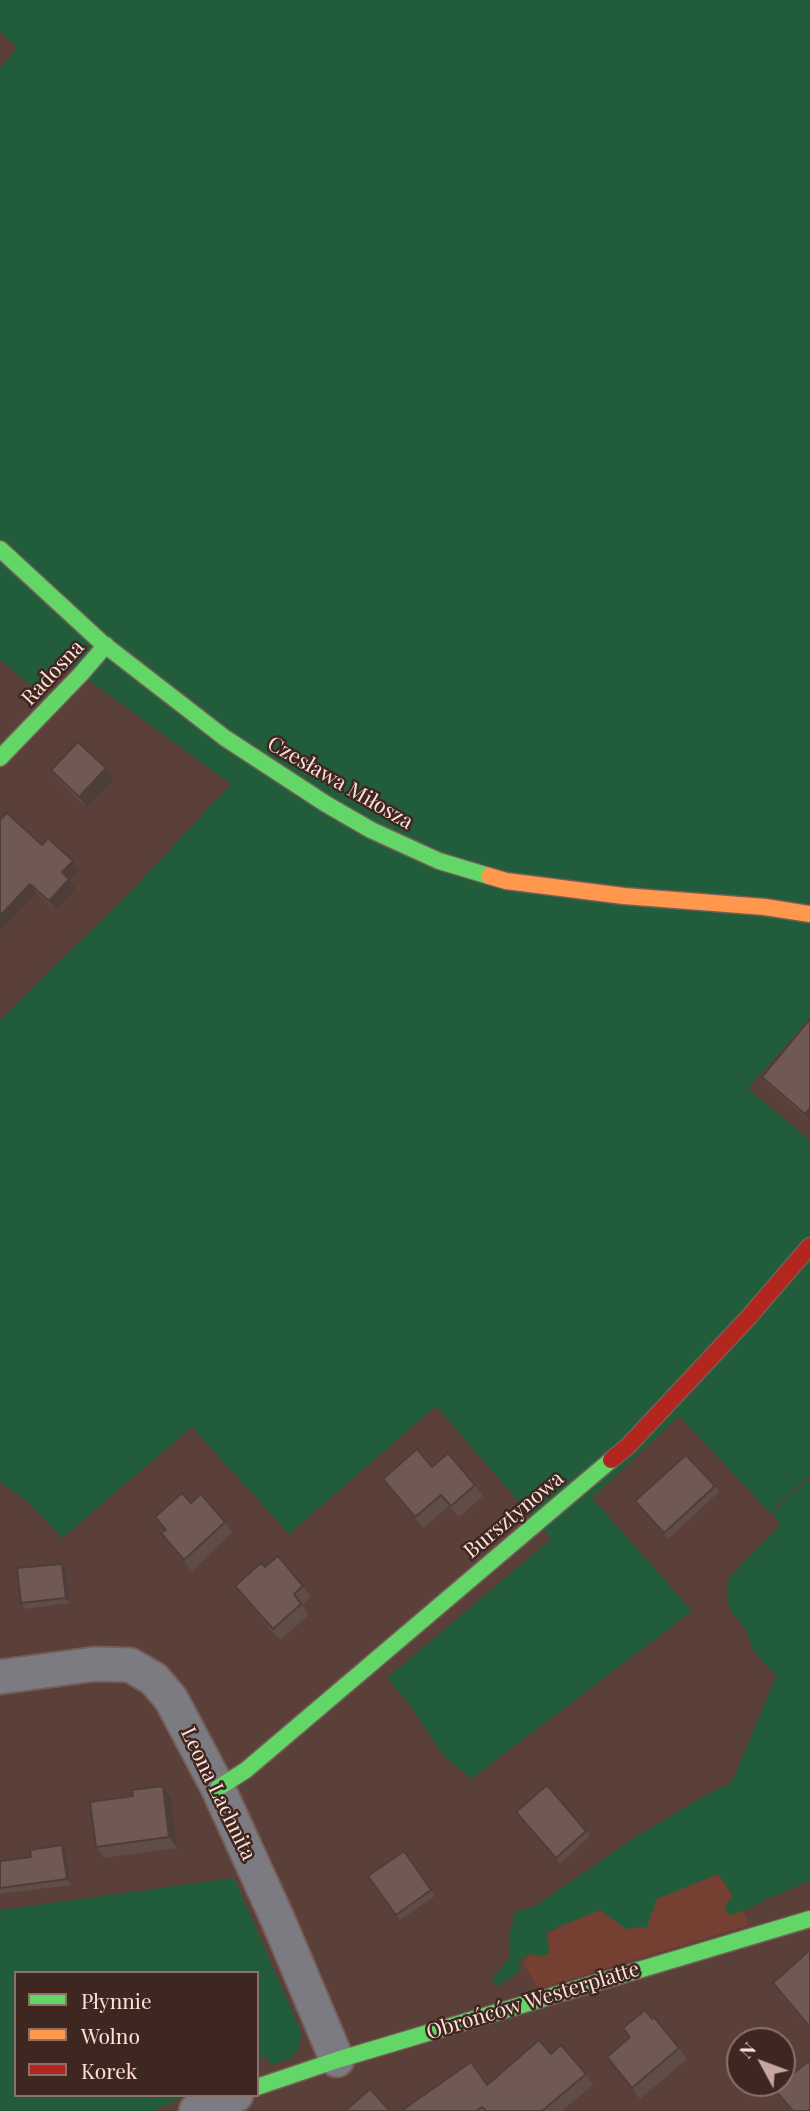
<!DOCTYPE html>
<meta charset="utf-8">
<style>
body{margin:0}
#map{position:relative;width:810px;height:2111px;overflow:hidden;background:#5b4039;font-family:"Playfair Display",serif}
canvas{display:block}
.legend{position:absolute;left:14px;top:1971px;width:245px;height:126px;box-sizing:border-box;background:#3e2721;border:2px solid #8b716a;margin:0;padding:9px 12px;list-style:none;font-size:21px;color:#ffdfd7}
.legend li{display:flex;align-items:center;gap:14px;height:35px}
.legend b{width:35px;border:2px solid #8b716a}
.north{position:absolute;left:726px;top:2027px;width:70px;height:70px;box-sizing:border-box;background:#3e2721;border:2px solid #8b716a;border-radius:50%;rotate:311deg;font-size:19px;font-weight:700;line-height:28px;text-align:center;color:#ffdfd7}
.north::after{content:'';display:block;margin:auto;width:24px;height:32px;background:#c6a7a0;clip-path:polygon(50% 0,100% 100%,50% 72%,0 100%)}
</style>
<div id="map">
<canvas width="810" height="2111"></canvas>
<ul class="legend">
<li><b style="height:9px;background:#63d668"></b>Płynnie</li>
<li><b style="height:9px;background:#ff974d"></b>Wolno</li>
<li><b style="height:9px;background:#b3261e"></b>Korek</li>
</ul>
<div class="north">N</div>
</div>
<script>
const ctx = document.querySelector('canvas').getContext('2d');
ctx.lineJoin = 'round';
function fill(path, color) {
  ctx.fillStyle = color;
  ctx.fill(path, 'evenodd');
}
function shape(rows) {
  const path = new Path2D();
  for (const r of rows) {
    path.moveTo(r[0], r[1]);
    for (let i = 2; i < r.length; i += 2) path.lineTo(r[i], r[i + 1]);
  }
  return path;
}
function trace(path, color, width, dash) {
  ctx.strokeStyle = color;
  ctx.lineWidth = width;
  ctx.lineCap = dash ? 'butt' : 'round';
  ctx.setLineDash(dash || []);
  ctx.stroke(path);
}
function write(font, color, halo, rows, align = 'center') {
  ctx.font = font + ' "Playfair Display",serif';
  ctx.lineWidth = 5;
  ctx.setLineDash([]);
  ctx.textBaseline = 'middle';
  ctx.strokeStyle = halo;
  ctx.fillStyle = color;
  for (const [text, x, y, turn = 0] of rows) {
    ctx.save();
    ctx.translate(x, y);
    ctx.rotate((+turn || 0) * Math.PI / 180);
    ctx.textAlign = isNaN(turn) ? turn : align;
    if (halo) ctx.strokeText(text, 0, 0);
    ctx.fillText(text, 0, 0);
    ctx.restore();
  }
}
const built = shape([
 [727,1866,749,1925,539,1989,522,1962,535,1951,548,1934,599,1905]
]);
const green = shape([
 [0,0,810,0,810,1018,748,1088,810,1141,810,1474,770,1513,679,1416,592,1498,692,1611,471,1779,443,1755,408,1702,387,1678,551,1539,436,1406,289,1534,192,1427,62,1538,29,1503,0,1482,0,1020,134,888,231,784,71,667,42,696,0,659,0,68,17,48,0,32],
 [810,1477,810,1881,765,1900,749,1909,730,1915,724,1908,733,1896,718,1874,657,1899,647,1927,626,1929,600,1910,546,1932,550,1954,536,1956,529,1953,520,1961,519,1972,497,1986,492,1979,510,1957,509,1937,515,1912,537,1905,632,1839,703,1797,732,1782,776,1676,752,1649,747,1632,730,1609,727,1597,729,1578,780,1525,773,1513],
 [234,1878,301,2032,300,2046,292,2058,271,2065,267,2056,257,2060,257,1973,16,1973,16,2095,190,2095,152,2111,0,2111,0,1910]
]);
const street = shape([
 [0,1677,95,1664,130,1665,154,1679,171,1699,218,1788,278,1920,337,2060],
 [196,2111,236,2095]
]);
const fast = shape([
 [0,549,101,642,225,738,326,804,371,830,439,861,489,876],
 [0,758,81,674,106,645],
 [218,1788,246,1770,611,1460],
 [257,2087,337,2060,810,1919]
]);
const slow = shape([
 [489,876,506,881,624,896,765,907,810,914]
]);
const jam = shape([
 [611,1460,628,1446,747,1319,810,1246]
]);
const wall = shape([
 [106,768,114,779,87,808,59,781,51,770],
 [42,845,73,861,80,871,70,880,76,888,56,911,37,893,0,932],
 [810,1019,810,1119,809,1120,766,1083,762,1077],
 [432,1467,475,1485,483,1496,459,1517,449,1506,423,1528,391,1490,383,1479],
 [715,1486,719,1492,668,1539,635,1501],
 [191,1503,225,1522,232,1533,192,1571,169,1544,161,1533,165,1530,155,1517],
 [265,1567,303,1586,311,1597,302,1605,309,1615,280,1640,243,1597,235,1586],
 [66,1569,70,1603,25,1609,21,1603],
 [163,1786,171,1797,177,1848,104,1858,96,1847,133,1796],
 [516,1812,586,1831,590,1836,560,1864],
 [66,1851,71,1885,0,1894,0,1861,31,1857],
 [404,1851,435,1896,400,1920,368,1876],
 [810,1950,810,2029,780,1994,773,1983],
 [652,2019,679,2048,687,2059,640,2099,607,2057,630,2038,623,2028],
 [551,2054,586,2074,593,2085,562,2111,401,2111,487,2085],
 [810,2060,810,2111,791,2111,774,2089]
]);
const shadedWall = shape([
 [106,768,114,779,87,808,79,797],
 [73,861,80,871,70,880,76,888,56,911,49,901,62,872],
 [30,884,37,893,0,932,0,916],
 [810,1108,810,1119,809,1120,805,1114],
 [62,1564,66,1569,70,1603,66,1598],
 [163,1786,171,1797,177,1848,169,1837],
 [62,1845,66,1851,71,1885,67,1879]
]);
const building = shape([
 [78,742,106,768,79,797,51,770,78,742],
 [7,813,42,845,48,838,73,861,62,872,69,879,49,901,30,884,0,916,0,820,7,813],
 [810,1019,810,1108,805,1114,762,1077,810,1019],
 [417,1449,432,1467,448,1453,475,1485,451,1506,441,1495,415,1517,383,1479,417,1449],
 [686,1455,715,1486,664,1533,635,1501,686,1455],
 [182,1493,191,1503,201,1494,225,1522,184,1560,161,1533,166,1530,155,1517,182,1493],
 [278,1556,303,1586,294,1594,301,1604,273,1629,235,1586,261,1563,265,1567,278,1556],
 [62,1564,66,1598,21,1603,17,1568,62,1564],
 [547,1785,586,1831,556,1858,516,1812,547,1785],
 [163,1786,169,1837,96,1847,90,1802,133,1796,132,1790,163,1786],
 [62,1845,67,1879,0,1888,0,1861,31,1857,30,1850,62,1845],
 [404,1851,431,1890,396,1915,368,1876,404,1851],
 [810,1950,810,2026,809,2026,773,1983,810,1950],
 [645,2010,652,2019,654,2017,679,2048,632,2088,607,2057,630,2037,623,2028,645,2010],
 [539,2040,551,2054,561,2045,586,2074,542,2111,486,2111,482,2107,476,2111,401,2111,471,2062,487,2085,539,2040],
 [810,2060,810,2109,808,2111,793,2111,774,2089,810,2060],
 [370,2089,390,2111,345,2111,370,2089]
]);
const streetNames = [
 ["Radosna",53,673,-47],
 ["Czesława Miłosza",340,783,30],
 ["Bursztynowa",514,1515,-40],
 ["Leona Lachnita",218,1794,64],
 ["Obrońców Westerplatte",533,2001,-17]
];
fill(built, '#753f31');
fill(green, '#215d3b');
trace(street, '#765e58', 37);
trace(fast, '#765e58', 19);
trace(slow, '#765e58', 19);
trace(jam, '#765e58', 19);
trace(street, '#7d7b82', 33);
trace(fast, '#63d668', 16);
trace(slow, '#ff974d', 16);
trace(jam, '#b3261e', 16);
fill(wall, '#604d47');
fill(shadedWall, '#4e3e3a');
fill(building, '#705953');
trace(building, '#4e3e3a', 2);
write('21px', '#ffdfd7', '#3e2721', streetNames);
</script>
